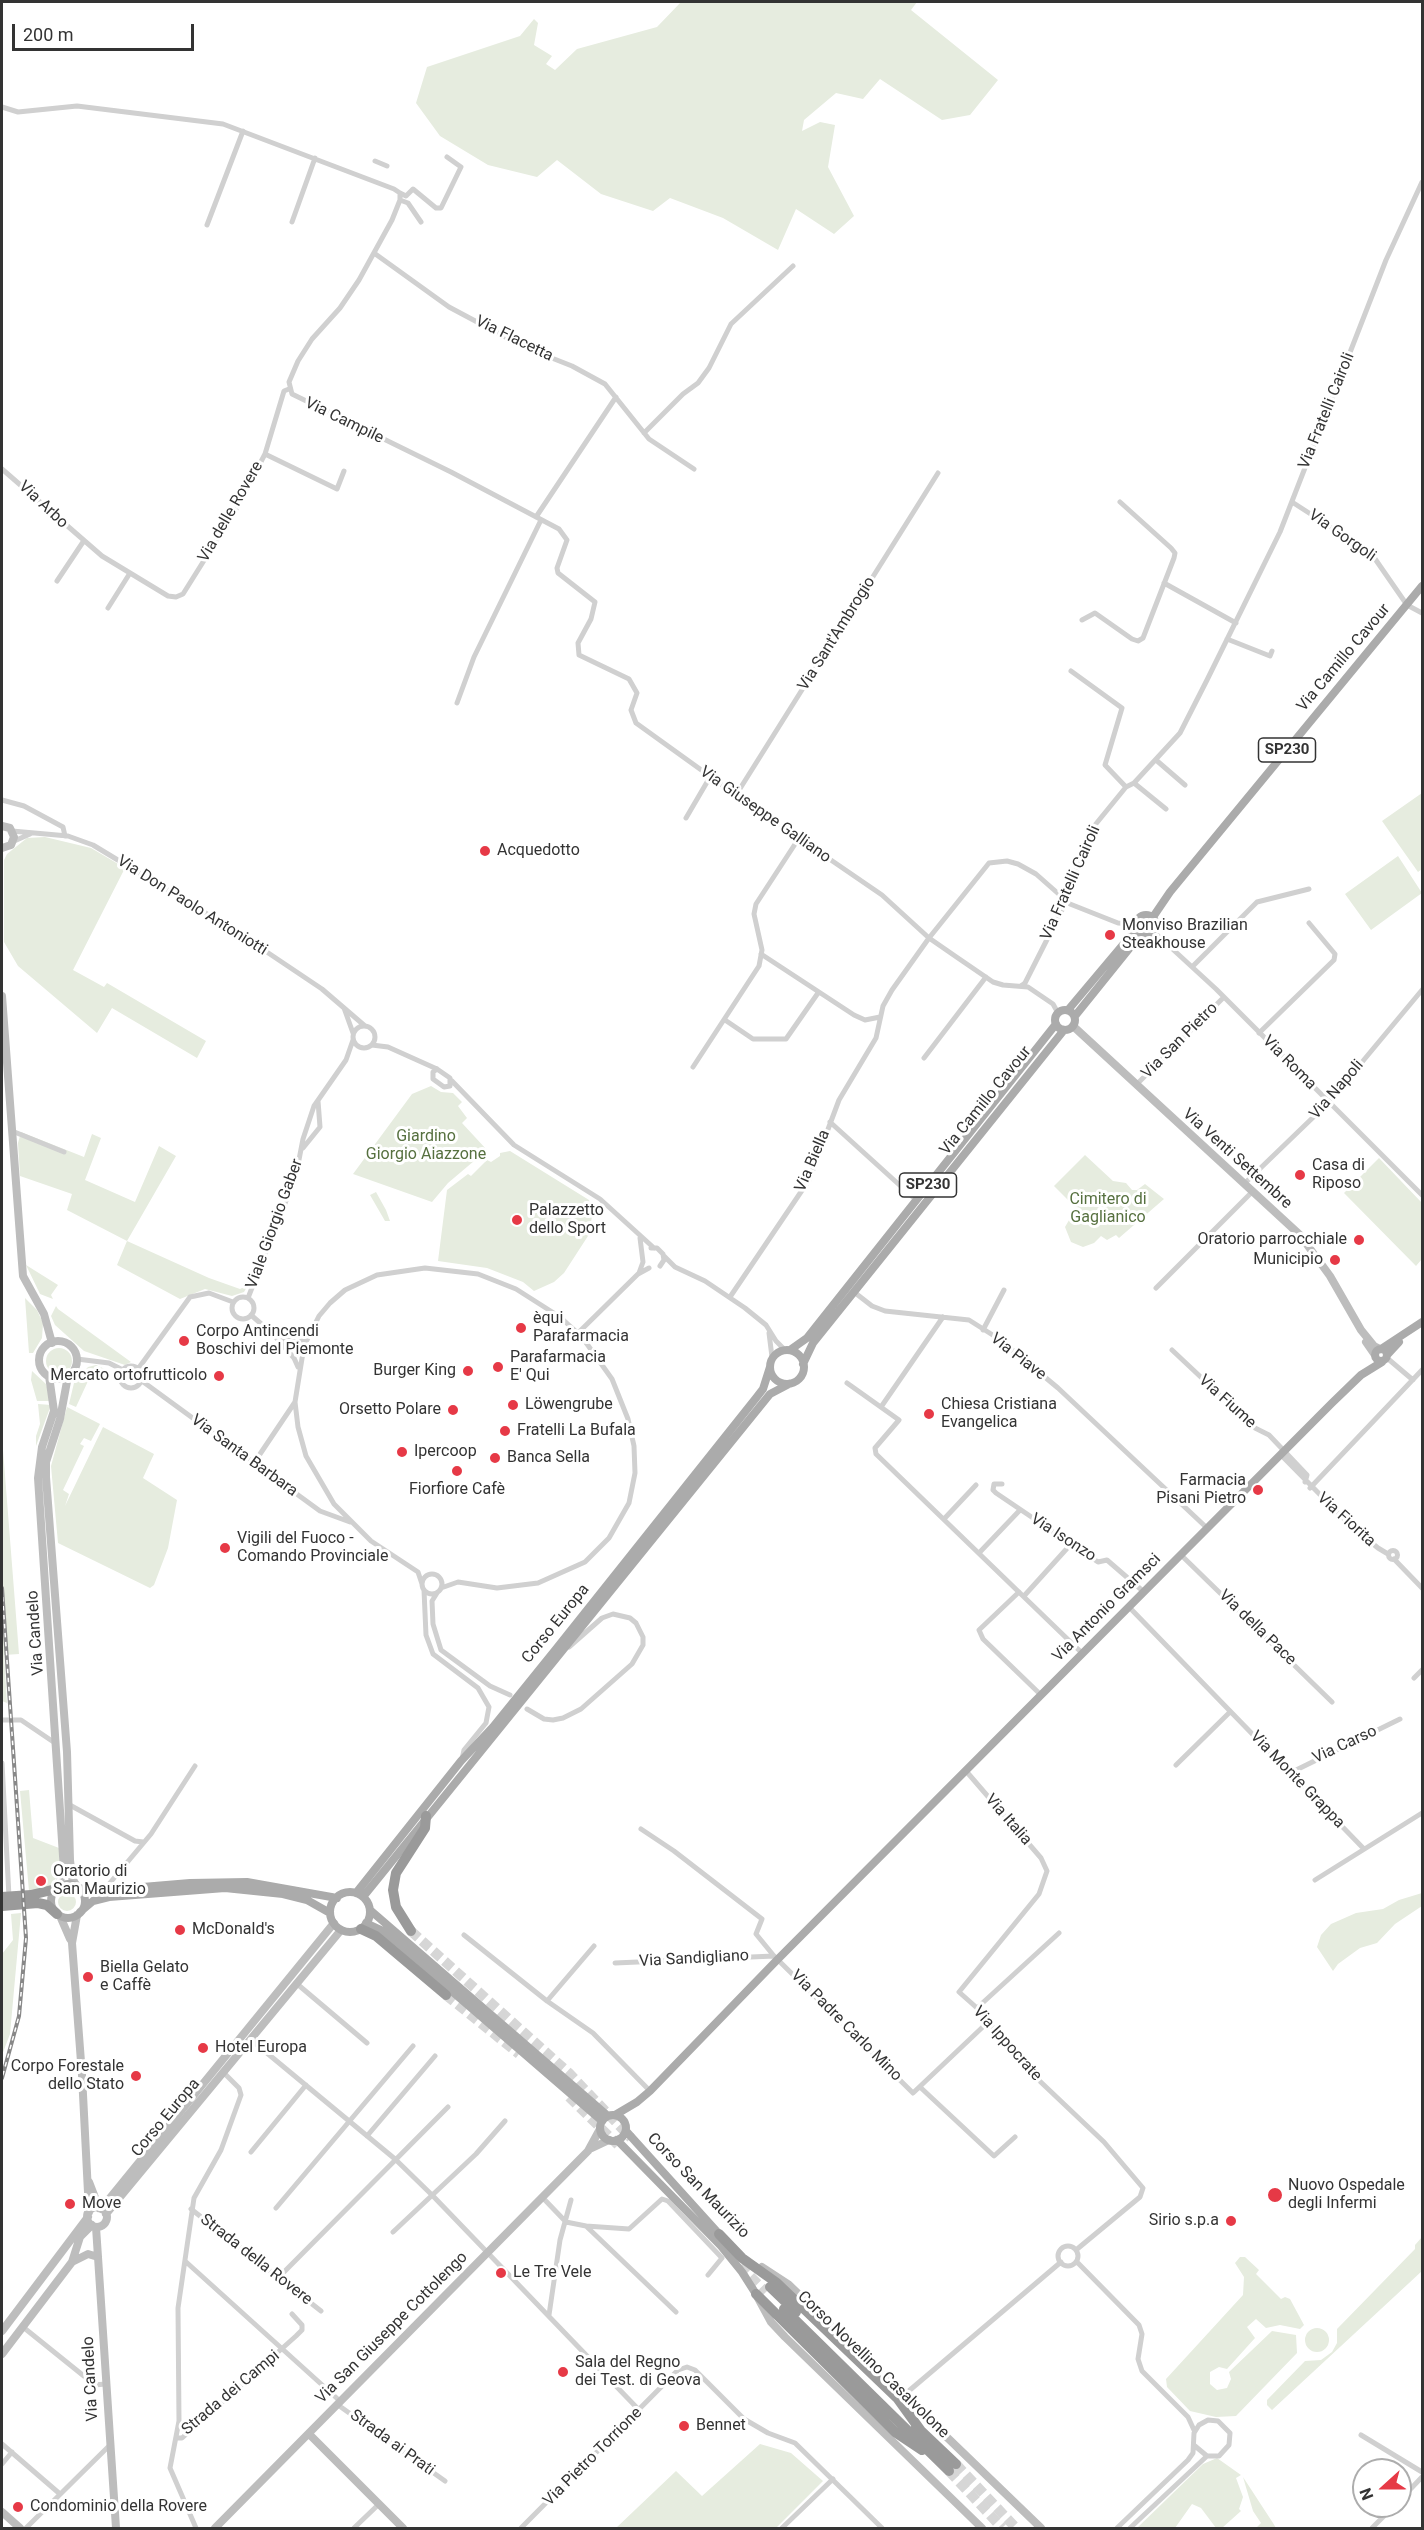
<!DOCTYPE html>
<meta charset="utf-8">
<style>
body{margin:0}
#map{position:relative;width:1424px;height:2530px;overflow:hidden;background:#fff;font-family:Roboto,sans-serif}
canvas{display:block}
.frame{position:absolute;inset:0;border:3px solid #333;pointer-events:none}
.north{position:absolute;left:1352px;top:2458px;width:60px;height:60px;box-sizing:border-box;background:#fff;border:2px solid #adadad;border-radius:50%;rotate:249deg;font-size:16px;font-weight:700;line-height:24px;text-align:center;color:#333}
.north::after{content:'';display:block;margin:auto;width:21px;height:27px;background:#e63946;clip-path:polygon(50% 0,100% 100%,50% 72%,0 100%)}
.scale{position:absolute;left:12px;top:24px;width:182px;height:27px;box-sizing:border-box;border:3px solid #333;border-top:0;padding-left:8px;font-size:18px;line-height:21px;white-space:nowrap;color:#333;-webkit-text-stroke:4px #fff;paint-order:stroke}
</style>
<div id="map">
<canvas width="1424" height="2530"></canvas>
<div class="frame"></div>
<div class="north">N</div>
<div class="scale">200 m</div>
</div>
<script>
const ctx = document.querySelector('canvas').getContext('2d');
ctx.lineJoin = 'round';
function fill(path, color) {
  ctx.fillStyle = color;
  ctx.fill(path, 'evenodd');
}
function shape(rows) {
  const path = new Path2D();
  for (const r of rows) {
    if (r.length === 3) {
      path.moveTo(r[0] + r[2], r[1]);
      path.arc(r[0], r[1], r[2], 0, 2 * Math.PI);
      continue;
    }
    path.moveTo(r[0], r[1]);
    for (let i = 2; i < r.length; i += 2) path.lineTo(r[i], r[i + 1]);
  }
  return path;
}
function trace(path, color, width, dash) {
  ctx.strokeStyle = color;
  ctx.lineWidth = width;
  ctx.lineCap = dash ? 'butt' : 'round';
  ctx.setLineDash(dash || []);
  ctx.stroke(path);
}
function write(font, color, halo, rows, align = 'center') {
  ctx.font = font + ' Roboto,sans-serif';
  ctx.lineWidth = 6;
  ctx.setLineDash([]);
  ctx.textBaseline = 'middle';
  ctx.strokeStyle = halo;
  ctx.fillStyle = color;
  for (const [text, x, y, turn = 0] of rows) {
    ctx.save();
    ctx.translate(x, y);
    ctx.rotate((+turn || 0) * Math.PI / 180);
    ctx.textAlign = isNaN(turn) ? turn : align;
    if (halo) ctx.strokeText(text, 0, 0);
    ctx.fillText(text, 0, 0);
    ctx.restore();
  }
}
const green = shape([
 [681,2,917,2,911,10,998,80,970,115,942,120,880,79,863,99,836,93,804,120,802,131,820,122,835,125,828,167,854,216,834,234,796,209,778,250,723,218,670,198,653,211,601,194,557,160,537,177,488,165,440,136,416,103,427,67,520,36,534,19,538,23,534,45,552,56,546,64,555,70,577,49,657,27],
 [1422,793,1422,869,1418,872,1382,821],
 [45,837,91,848,125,868,73,970,104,987,107,983,206,1041,197,1058,112,1008,97,1033,18,966,4,942,4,860,7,854,27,838],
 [1398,856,1422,893,1371,930,1345,894],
 [431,1086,441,1092,453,1093,462,1102,458,1106,467,1118,462,1123,487,1150,448,1183,432,1202,353,1174,412,1094],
 [21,1132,84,1157,92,1134,101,1138,85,1180,135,1202,159,1146,176,1156,127,1241,209,1278,240,1289,248,1285,244,1292,232,1296,205,1289,180,1299,117,1265,127,1241,67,1210,72,1194,20,1176,18,1143],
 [510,1151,589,1200,591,1205,592,1217,588,1236,564,1273,554,1282,534,1291,523,1282,487,1268,438,1261,447,1190,468,1174,471,1176,487,1160,491,1162,500,1156,500,1153],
 [1085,1155,1113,1181,1126,1183,1132,1190,1137,1190,1145,1184,1164,1199,1119,1238,1116,1235,1107,1240,1101,1236,1094,1243,1083,1247,1071,1242,1065,1227,1072,1215,1080,1212,1054,1186],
 [1379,1158,1422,1203,1422,1259,1416,1266,1344,1193],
 [376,1192,386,1210,390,1221,385,1221,370,1195],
 [26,1265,58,1285,51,1295,53,1299,40,1294],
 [25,1298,37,1310,43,1323,42,1338,33,1353,29,1353],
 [56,1306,58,1309,131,1362,125,1365,84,1351,55,1325,51,1316],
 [59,1361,13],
 [96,1365,109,1371,89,1379,76,1407,69,1404,74,1383,88,1367],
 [32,1371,46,1384,51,1401,37,1401,31,1380],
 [38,1404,51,1405,36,1446,36,1436,40,1424],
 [67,1407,100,1424,91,1441,84,1438,80,1444,84,1446,63,1490,69,1494,65,1506,103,1427,154,1454,143,1478,177,1500,168,1548,154,1585,150,1588,58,1543,51,1466],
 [2,1437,19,1654,4,1655,7,1703,2,1701],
 [29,1790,33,1838,59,1848,60,1874,48,1888,29,1891,20,1791],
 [1422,1893,1422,1906,1395,1924,1377,1943,1360,1948,1338,1964,1333,1971,1317,1947,1321,1935,1331,1924,1356,1913,1383,1909,1399,1900],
 [67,1902,9],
 [21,1913,10,2034,2,2055,2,1954,13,1940,11,1914],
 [1422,2237,1422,2271,1272,2410,1267,2405,1267,2400,1305,2361,1321,2360,1332,2352,1337,2343,1337,2329,1415,2249,1415,2245],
 [1240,2257,1245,2257,1259,2270,1256,2274,1281,2299,1285,2297,1290,2299,1304,2325,1300,2329,1280,2325,1266,2328,1256,2319,1247,2327,1255,2338,1227,2369,1219,2367,1210,2372,1210,2384,1217,2390,1227,2388,1231,2379,1229,2372,1272,2331,1296,2335,1297,2353,1236,2416,1216,2417,1190,2411,1167,2387,1166,2379,1243,2295,1244,2277,1235,2263],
 [1317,2340,12],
 [760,2444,791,2453,823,2481,776,2528,616,2528,676,2471,702,2496],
 [1217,2458,1241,2475,1236,2478,1243,2497,1239,2509,1241,2511,1222,2528,1216,2528,1201,2508,1192,2504,1175,2528,1137,2528,1203,2464],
 [1243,2477,1273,2523,1276,2528,1256,2528,1261,2523,1253,2511]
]);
const highwayTunnel = shape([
 [411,1931,569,2073,631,2138],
 [446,1995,519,2054],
 [569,2097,618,2145],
 [740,2266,766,2292],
 [956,2464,1016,2528],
 [949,2471,1002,2528]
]);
const street = shape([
 [2,107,18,112,77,106,223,124,394,189,400,193,400,200,392,220,359,280,340,308,312,339,298,361,289,382,292,394,451,472,559,529,567,540,557,568,558,573,595,602,591,619,578,643,579,655,629,679,637,693,631,710,636,723,736,795,882,895,929,938,955,956,993,982,1003,985,1028,987,1053,1004,1058,1013],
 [375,161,387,166],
 [400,193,406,196,413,189,436,208,441,208,461,167,447,157],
 [400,200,408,203,421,222],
 [292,222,315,158],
 [207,225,243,131],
 [374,253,449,307,524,347,572,366,605,384,649,439,694,469],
 [644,433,683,394,698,383,709,368,731,324,793,266],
 [265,454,337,489,344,471],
 [2,469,102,556,168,596,176,597,183,594,235,511,265,454,284,391,289,389],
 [1292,502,1371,553,1407,605,1422,613],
 [536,517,616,397],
 [57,581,83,542],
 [1164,583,1236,623],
 [108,608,130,573],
 [1082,620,1095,613,1132,639,1138,641,1143,638,1174,558,1175,553,1171,548,1120,502],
 [1227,639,1270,656,1272,651],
 [1071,671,1122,708,1105,765,1126,787],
 [457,703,474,657,541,520],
 [1156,760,1185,785],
 [1134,783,1166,809],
 [736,795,938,473],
 [2,800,24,806,63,827,65,836],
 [686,818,710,777],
 [12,831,68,836,93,845,240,934,322,989,365,1026],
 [12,842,30,834],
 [1154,932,1216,989,1422,1195],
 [761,954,854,1015,865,1020,880,1017],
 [1193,966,1257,902,1309,889],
 [1021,986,1025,983,1066,902,1078,864,1095,825,1126,787,1134,783,1180,733,1207,680,1280,532,1386,260,1422,182],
 [344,1008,353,1033],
 [725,1020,753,1039,786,1039,818,993],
 [364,1037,11],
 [1259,1033,1334,960,1335,954,1309,923],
 [372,1045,388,1047,437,1069],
 [924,1058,986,977],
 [693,1067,759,966,762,950,754,914,756,904,799,838],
 [437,1069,450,1078,450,1086,444,1087,433,1079,433,1072,437,1069],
 [452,1081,514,1145,600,1199,654,1248],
 [1136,1085,1224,997],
 [830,1122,916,1200],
 [12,1131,64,1152],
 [303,1148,320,1127,318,1101],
 [1245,1183,1328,1103,1422,990],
 [651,1248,657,1248,663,1254,664,1260,660,1266],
 [664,1256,675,1267,705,1281,745,1308,766,1325,776,1341,785,1350],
 [639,1273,643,1262,640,1238],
 [1156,1288,1253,1191],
 [854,1292,872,1306,885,1311,969,1320,999,1339,1058,1388,1207,1528],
 [730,1297,809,1180,839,1100,876,1038,883,1006,892,990,929,938,989,863,1007,861,1018,864,1036,874,1070,904,1118,923,1136,924],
 [243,1308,11],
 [248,1298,296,1175,303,1139,314,1106,346,1060,353,1040],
 [251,1315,274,1335,294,1358,298,1367],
 [983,1330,1004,1290],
 [578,1333,638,1274,649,1268],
 [769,1333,772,1357],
 [277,1337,298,1343,307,1337],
 [1172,1350,1255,1428,1269,1435,1307,1475,1305,1482],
 [1387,1358,1413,1380],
 [77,1359,109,1363,123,1370],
 [131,1377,11],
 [138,1369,190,1297,209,1293,233,1302],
 [142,1381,320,1511,350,1522],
 [847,1383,899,1420,875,1448,876,1454,1083,1654],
 [881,1407,943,1317],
 [1281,1455,1349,1524,1378,1548,1388,1554],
 [254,1463,295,1402],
 [1002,1484,994,1484,993,1490,996,1493,1098,1562,1107,1560,1144,1592],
 [1310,1488,1422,1370],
 [944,1519,976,1485],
 [1393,1555,4.5],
 [979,1553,1020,1510],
 [1181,1555,1332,1702],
 [1394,1559,1422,1588],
 [432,1584,10],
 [422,1584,418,1572,371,1541,334,1504,306,1456,298,1427,295,1402,304,1346,319,1316,330,1303,345,1290,377,1275,425,1268,478,1274,516,1289,560,1317,582,1337,612,1379,628,1419,634,1446,635,1473,629,1503,609,1538,585,1562,538,1583,497,1588,458,1582,441,1588],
 [424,1590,426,1635,433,1654,478,1688,489,1707,486,1723,464,1750,462,1759],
 [1019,1592,979,1630,983,1639,1041,1695],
 [437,1593,432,1601,433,1624,441,1650,490,1686,510,1695],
 [1024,1596,1071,1544],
 [1129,1607,1364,1849],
 [1414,1678,1422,1670],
 [527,1709,544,1719,553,1720,563,1718,581,1709,632,1664,643,1645,643,1637,636,1623,630,1618,613,1614,602,1618,569,1647],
 [2,1720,21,1720,55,1743],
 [2,1763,9,1897],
 [1176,1765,1230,1712],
 [966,1771,1041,1858,1047,1871,1039,1894,959,1992,977,2008,1027,2069,1104,2142,1143,2188,1140,2197,1076,2250],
 [1290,1773,1400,1719],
 [68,1804,135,1841,143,1842],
 [641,1829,674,1851,762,1919,756,1934,774,1956,913,2093,988,2022],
 [1315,1880,1422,1813],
 [104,1890,151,1834,195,1766],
 [464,1935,547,2001,593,2033,650,2091],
 [615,1963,774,1956],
 [296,1983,367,2043],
 [547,2001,594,1946],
 [977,2008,1059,1933],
 [250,2039,395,2159,433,2196,640,2411],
 [920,2087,994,2156,1015,2137],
 [367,2136,435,2056],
 [251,2152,306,2085],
 [543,2198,566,2222,586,2226,676,2312],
 [276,2208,413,2046],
 [191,2209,321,2311],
 [586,2226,629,2229,662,2199,668,2201,722,2258,708,2275],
 [393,2232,476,2154,505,2121],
 [1068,2256,10],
 [185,2261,341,2402],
 [1077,2262,1139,2325,1142,2334,1138,2359,1142,2371,1188,2417,1194,2430],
 [282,2274,448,2107],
 [549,2315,560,2240,571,2200],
 [23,2327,95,2385,105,2384],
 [904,2395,1061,2262],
 [338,2405,445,2481],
 [1361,2435,1422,2472],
 [177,2438,182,2438,296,2336,302,2330,302,2325,292,2314],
 [2,2444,60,2494],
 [2,2464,12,2452],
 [1400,2500,1422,2477],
 [26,2528,109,2446],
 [196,2528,170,2468,179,2421,178,2308,194,2198,221,2150,241,2095,239,2088,223,2072],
 [354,2528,379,2504],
 [521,2528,678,2370,687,2367,695,2370,744,2419,768,2433,795,2443,882,2528],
 [782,2528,833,2479],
 [1117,2528,1188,2460,1193,2453,1194,2433,1199,2425,1208,2420,1218,2421,1230,2433,1229,2445,1219,2456,1207,2456,1195,2446],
 [1130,2528,1207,2456],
 [1372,2528,1394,2506]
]);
const secondary = shape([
 [2,826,10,828,14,837,11,845,2,848],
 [2,996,23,1276,44,1314,52,1343],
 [1073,1026,1300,1235,1330,1276,1361,1330,1374,1346,1380,1349],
 [58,1360,19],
 [1366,1342,1375,1355],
 [49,1376,54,1411,42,1447,38,1478,64,1871,56,1889],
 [68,1376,60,1419,46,1462,46,1477,67,1752,70,1860,72,1878,78,1888],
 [77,1915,72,1943,82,2075,89,2212],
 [60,1916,70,1939],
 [592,2148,609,2140],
 [89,2182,99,2208],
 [97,2217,10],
 [101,2209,334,1923],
 [106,2214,341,1930],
 [96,2227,116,2528],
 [72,2262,88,2254,98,2257],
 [762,2267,788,2284,1041,2528],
 [758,2298,771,2322,785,2337,982,2528],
 [2,2331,88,2217],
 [2,2354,72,2262,80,2237,92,2225],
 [309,2434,403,2528],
 [2,2512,20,2528],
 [215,2528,588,2151,600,2129]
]);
const primary = shape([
 [1146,925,10],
 [1153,917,1170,892,1422,586],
 [1068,1010,1137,928],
 [1065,1020,10],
 [1075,1016,1141,934],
 [1381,1355,6],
 [1381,1349,1422,1322],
 [790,1350,807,1338,1056,1024],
 [787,1367,17],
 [1387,1355,1399,1342],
 [803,1364,813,1343,1064,1030],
 [68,1901,17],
 [78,1888,95,1891,190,1883,247,1882,337,1898],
 [350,1912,20],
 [356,1893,461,1761,493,1727,556,1649,756,1398,763,1389,770,1367],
 [363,1897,770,1394,789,1384],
 [370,1910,608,2116],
 [80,1912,93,1901,109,1897,225,1888,283,1894,307,1900,330,1913],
 [366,1923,381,1930,602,2121],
 [613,2128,13],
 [615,2115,637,2102,650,2091,778,1959,1332,1403,1361,1375,1382,1362],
 [626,2131,719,2234],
 [617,2140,721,2246,742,2272,756,2294]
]);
const highway = shape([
 [2,1897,31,1895,56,1889],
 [2,1906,38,1903,47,1905,57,1914],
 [361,1929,376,1936,446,1995],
 [411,1931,396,1907,393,1890,396,1873,425,1828,426,1816],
 [719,2234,742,2258,777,2283,898,2399,921,2431],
 [770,2287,796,2312],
 [756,2294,895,2432,922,2450],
 [784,2309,949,2471],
 [916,2426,956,2464]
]);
const rail = shape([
 [2,1588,26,1938,19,2016,2,2078]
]);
const markers = [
 [485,851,6,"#e63946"],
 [1110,935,6,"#e63946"],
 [1300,1175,6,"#e63946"],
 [517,1220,6,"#e63946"],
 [1359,1240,6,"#e63946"],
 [1335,1260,6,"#e63946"],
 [521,1328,6,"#e63946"],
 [184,1341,6,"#e63946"],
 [498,1367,6,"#e63946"],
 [468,1371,6,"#e63946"],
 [219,1376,6,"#e63946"],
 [513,1405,6,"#e63946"],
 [453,1410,6,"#e63946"],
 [929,1414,6,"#e63946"],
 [505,1431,6,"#e63946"],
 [402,1452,6,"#e63946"],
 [495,1458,6,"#e63946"],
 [457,1471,6,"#e63946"],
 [1258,1490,6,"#e63946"],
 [225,1548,6,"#e63946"],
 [41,1881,6,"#e63946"],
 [180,1930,6,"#e63946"],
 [88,1977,6,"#e63946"],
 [203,2048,6,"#e63946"],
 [136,2076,6,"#e63946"],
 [1275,2195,8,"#e63946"],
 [70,2204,6,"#e63946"],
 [1231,2221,6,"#e63946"],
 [501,2273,6,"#e63946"],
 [563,2372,6,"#e63946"],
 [684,2426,6,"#e63946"],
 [18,2507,6,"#e63946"]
];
const shields = [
 [1287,750,57],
 [928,1185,57]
];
const shieldNames = [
 ["SP230",1287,750],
 ["SP230",928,1185]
];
const streetNames = [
 ["Via Flacetta",514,339,26],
 ["Via Fratelli Cairoli",1327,411,-68],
 ["Via Campile",344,421,26],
 ["Via Arbo",43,505,43],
 ["Via delle Rovere",231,512,-60],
 ["Via Gorgoli",1342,536,35],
 ["Via Sant'Ambrogio",837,634,-58],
 ["Via Camillo Cavour",1344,658,-50],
 ["Via Giuseppe Galliano",765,815,35],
 ["Via Fratelli Cairoli",1071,883,-66],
 ["Via Don Paolo Antoniotti",192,906,32],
 ["Via San Pietro",1180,1041,-45],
 ["Via Roma",1289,1063,45],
 ["Via Napoli",1337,1090,-49],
 ["Via Camillo Cavour",986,1101,-51],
 ["Via Venti Settembre",1237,1159,42],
 ["Via Biella",813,1161,-67],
 ["Viale Giorgio Gaber",275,1224,-70],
 ["Via Piave",1018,1357,38],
 ["Via Fiume",1227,1402,42],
 ["Via Santa Barbara",244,1456,36],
 ["Via Fiorita",1346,1520,42],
 ["Via Isonzo",1063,1538,33],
 ["Via Antonio Gramsci",1107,1608,-45],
 ["Corso Europa",556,1624,-51],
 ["Via della Pace",1257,1628,44],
 ["Via Candelo",36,1633,-94],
 ["Via Carso",1345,1745,-25],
 ["Via Monte Grappa",1297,1780,46],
 ["Via Italia",1008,1820,49],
 ["Via Sandigliano",694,1959,-3],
 ["Via Padre Carlo Mino",846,2026,45],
 ["Via Ippocrate",1007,2044,48],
 ["Corso Europa",166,2118,-50],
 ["Corso San Maurizio",698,2186,46],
 ["Strada della Rovere",256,2260,38],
 ["Via San Giuseppe Cottolengo",392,2328,-45],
 ["Corso Novellino Casalvolone",873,2365,44],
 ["Via Candelo",91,2379,-93],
 ["Strada dei Campi",231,2393,-40],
 ["Strada ai Prati",392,2443,36],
 ["Via Pietro Torrione",593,2457,-45]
];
const poiNames = [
 ["Acquedotto",497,851],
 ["Monviso Brazilian",1122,926],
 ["Steakhouse",1122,944],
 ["Casa di",1312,1166],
 ["Riposo",1312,1184],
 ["Palazzetto",529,1211],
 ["dello Sport",529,1229],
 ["Oratorio parrocchiale",1347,1240,"right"],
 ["Municipio",1323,1260,"right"],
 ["èqui",533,1319],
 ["Parafarmacia",533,1337],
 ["Corpo Antincendi",196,1332],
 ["Boschivi del Piemonte",196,1350],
 ["Parafarmacia",510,1358],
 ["E' Qui",510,1376],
 ["Burger King",456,1371,"right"],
 ["Mercato ortofrutticolo",207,1376,"right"],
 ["Löwengrube",525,1405],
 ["Chiesa Cristiana",941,1405],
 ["Evangelica",941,1423],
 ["Orsetto Polare",441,1410,"right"],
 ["Fratelli La Bufala",517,1431],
 ["Ipercoop",414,1452],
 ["Banca Sella",507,1458],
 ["Farmacia",1246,1481,"right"],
 ["Pisani Pietro",1246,1499,"right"],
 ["Fiorfiore Cafè",457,1490,"center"],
 ["Vigili del Fuoco -",237,1539],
 ["Comando Provinciale",237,1557],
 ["Oratorio di",53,1872],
 ["San Maurizio",53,1890],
 ["McDonald's",192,1930],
 ["Biella Gelato",100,1968],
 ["e Caffè",100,1986],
 ["Hotel Europa",215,2048],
 ["Corpo Forestale",124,2067,"right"],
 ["dello Stato",124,2085,"right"],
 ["Nuovo Ospedale",1288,2186],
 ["degli Infermi",1288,2204],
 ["Move",82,2204],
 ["Sirio s.p.a",1219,2221,"right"],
 ["Le Tre Vele",513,2273],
 ["Sala del Regno",575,2363],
 ["dei Test. di Geova",575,2381],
 ["Bennet",696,2426],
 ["Condominio della Rovere",30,2507]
];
const parkNames = [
 ["Giardino",426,1137],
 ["Giorgio Aiazzone",426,1155],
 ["Cimitero di",1108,1200],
 ["Gaglianico",1108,1218]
];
fill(green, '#e6ecdf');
trace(highwayTunnel, '#d6d6d6', 10, [10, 5]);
trace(street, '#d0d0d0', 5);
trace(secondary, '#bdbdbd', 8);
trace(primary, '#ababab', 8);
trace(highway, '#9a9a9a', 10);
trace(rail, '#888', 4);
trace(rail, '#fff', 1.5, [4.5]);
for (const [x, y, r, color] of markers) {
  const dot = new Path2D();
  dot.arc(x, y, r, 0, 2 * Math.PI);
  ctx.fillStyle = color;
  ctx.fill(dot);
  trace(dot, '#fff', 2);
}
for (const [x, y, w] of shields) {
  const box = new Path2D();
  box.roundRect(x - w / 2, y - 12, w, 24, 4.5);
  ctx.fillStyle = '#fff';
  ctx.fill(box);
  trace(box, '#333', 1.5);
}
write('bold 15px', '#333', null, shieldNames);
write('16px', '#333', '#fff', streetNames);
write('16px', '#333', '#fff', poiNames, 'left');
write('16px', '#56703f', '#fff', parkNames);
</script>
